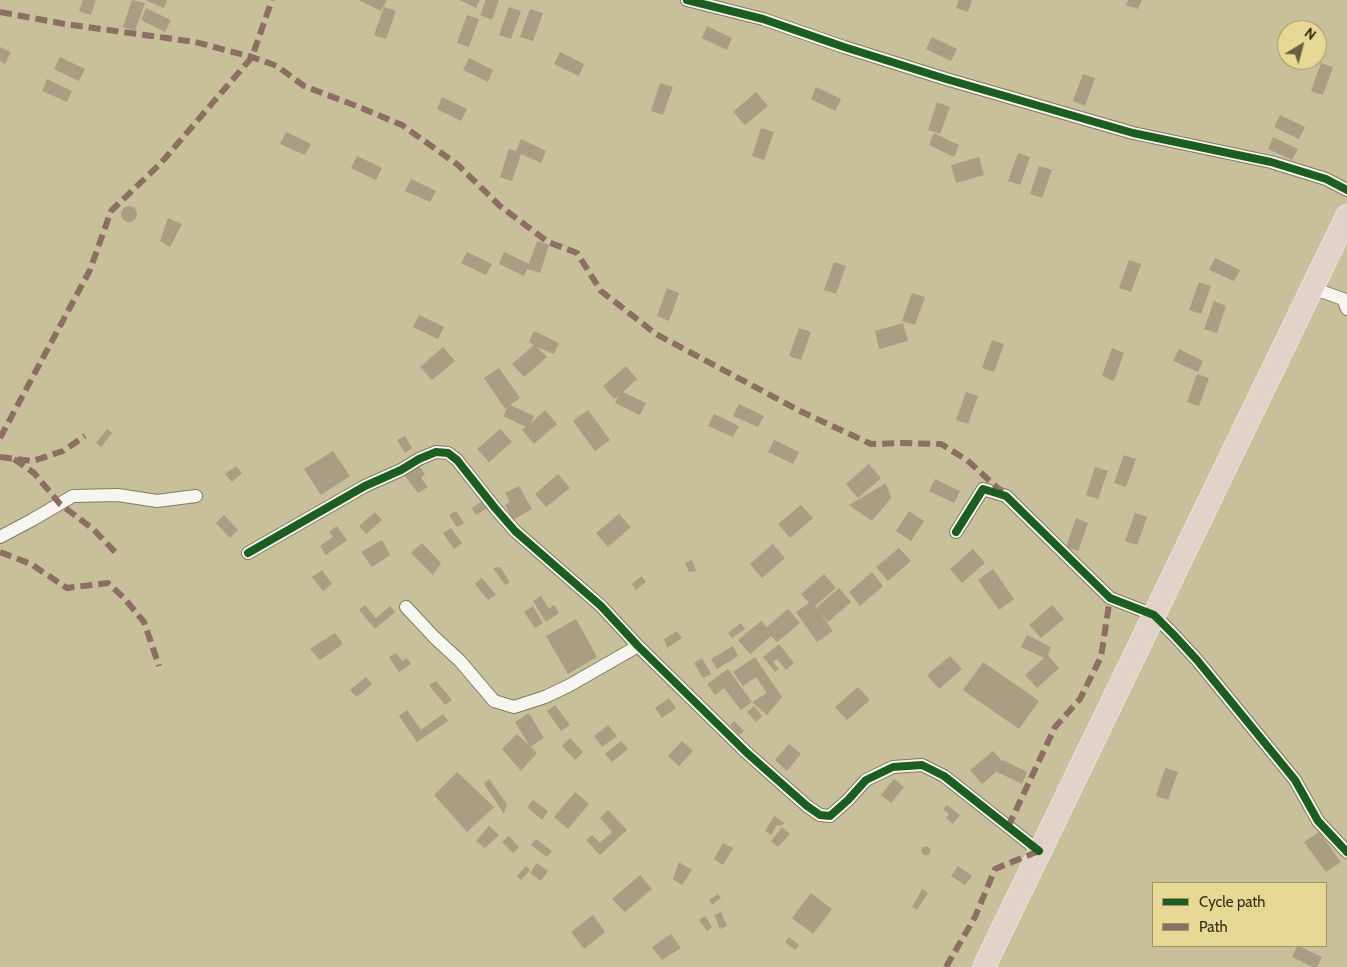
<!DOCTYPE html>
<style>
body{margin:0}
#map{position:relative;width:1347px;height:967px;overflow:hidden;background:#c8bf9b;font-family:Cabin,sans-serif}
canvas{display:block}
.legend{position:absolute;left:1152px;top:882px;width:175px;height:65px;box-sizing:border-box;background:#e8d895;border:1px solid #a09461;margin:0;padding:6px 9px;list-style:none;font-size:15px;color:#342d12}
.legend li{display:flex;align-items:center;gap:10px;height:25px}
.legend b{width:25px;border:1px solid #a09461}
.north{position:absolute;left:1277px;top:20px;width:50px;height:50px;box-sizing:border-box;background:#e8d895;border:1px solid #a09461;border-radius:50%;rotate:37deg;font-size:14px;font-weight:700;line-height:20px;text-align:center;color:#342d12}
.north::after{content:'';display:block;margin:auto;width:18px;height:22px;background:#686042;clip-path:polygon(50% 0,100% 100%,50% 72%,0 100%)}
</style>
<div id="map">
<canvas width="1347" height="967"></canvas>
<ul class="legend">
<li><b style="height:6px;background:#1b5e20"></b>Cycle path</li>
<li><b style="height:6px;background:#8d6e63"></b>Path</li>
</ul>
<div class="north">N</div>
</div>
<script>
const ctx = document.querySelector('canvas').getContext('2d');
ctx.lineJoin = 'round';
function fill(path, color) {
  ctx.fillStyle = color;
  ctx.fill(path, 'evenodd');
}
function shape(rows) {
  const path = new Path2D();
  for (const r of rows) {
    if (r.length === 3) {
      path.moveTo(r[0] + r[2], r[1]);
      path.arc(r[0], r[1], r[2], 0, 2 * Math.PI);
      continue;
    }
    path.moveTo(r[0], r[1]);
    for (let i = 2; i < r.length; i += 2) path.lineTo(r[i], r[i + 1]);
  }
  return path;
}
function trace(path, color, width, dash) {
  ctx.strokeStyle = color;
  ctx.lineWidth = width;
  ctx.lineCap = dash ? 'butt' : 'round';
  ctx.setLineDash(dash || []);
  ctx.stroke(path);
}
const building = shape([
 [83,0,96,0,91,15,79,11],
 [132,0,145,3,135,31,123,27],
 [145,0,167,0,164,8],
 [358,0,387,0,381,11],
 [459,0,480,0,476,8],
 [486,0,499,0,492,20,480,15],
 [959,0,972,0,968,12,956,8],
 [1128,0,1142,0,1138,9,1126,5],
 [384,7,396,11,386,39,374,35],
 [509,7,521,11,511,39,499,35],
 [146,8,171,20,165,32,141,20],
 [530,9,543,13,533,41,520,37],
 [467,15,479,19,469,47,457,43],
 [707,26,732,38,727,50,702,38],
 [932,37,957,49,951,61,926,49],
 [0,47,11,52,5,64,0,61],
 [560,52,584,64,579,76,554,64],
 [60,57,85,69,79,81,54,69],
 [469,58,493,70,488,82,463,70],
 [1321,63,1333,67,1323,95,1311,91],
 [1083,74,1095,78,1085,106,1073,101],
 [47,79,72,91,67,102,42,91],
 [660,83,673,87,663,115,651,111],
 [816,87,841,99,835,111,811,99],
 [756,92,768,106,745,125,733,112],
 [442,97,467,109,461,121,437,109],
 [937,102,950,107,940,134,928,130],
 [1280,115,1305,127,1299,139,1274,127],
 [761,128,774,132,764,160,752,156],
 [286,132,311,144,305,155,280,144],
 [934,133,959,145,954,157,929,145],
 [1273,137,1298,149,1292,160,1268,149],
 [521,139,546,151,541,163,521,154,512,181,500,177,509,149,516,151],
 [1018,153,1030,157,1020,185,1008,181],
 [357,156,382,168,376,180,351,168],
 [979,157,984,175,956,183,951,165],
 [1039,166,1052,170,1042,198,1030,194],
 [411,179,436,191,430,202,405,191],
 [129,214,8],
 [168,218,182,224,170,247,160,241],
 [537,241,549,245,540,273,527,269,524,276,499,264,504,252,529,264],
 [467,252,492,264,486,275,461,263],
 [1215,258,1240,270,1234,281,1209,270],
 [1129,260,1141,264,1131,292,1119,288],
 [834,262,846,266,836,294,824,290],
 [1199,282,1211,286,1201,314,1189,310],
 [667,288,679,293,669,321,657,316],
 [912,293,925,297,915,325,902,321],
 [1214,301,1226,306,1217,333,1204,329],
 [419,315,444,327,438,339,413,327],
 [903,323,908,341,879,349,875,331],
 [799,328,811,332,801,360,789,356],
 [534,331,559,343,554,354,537,347,547,357,524,377,512,364,534,345,529,342],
 [992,340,1004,344,994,372,982,368],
 [443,347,455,361,432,380,420,367],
 [1112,348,1124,353,1114,381,1102,376],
 [1179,349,1203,361,1198,372,1173,361],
 [626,366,637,379,623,392,646,403,640,415,615,403,619,395,614,399,603,386],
 [499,368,520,398,510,405,534,416,531,423,545,410,557,424,534,444,522,430,526,427,503,416,508,407,505,409,484,378],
 [1197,374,1209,378,1199,406,1187,402],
 [966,392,978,396,968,424,956,420],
 [739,404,764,416,758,427,733,416],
 [588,410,610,440,595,451,573,421],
 [714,414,739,426,733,437,708,426],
 [107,429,112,433,101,447,96,443],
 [500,429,512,442,489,462,477,449],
 [405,436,412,448,405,453,397,440],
 [774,440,799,452,793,464,768,452],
 [333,451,350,476,321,495,304,469],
 [1124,455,1136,459,1126,487,1114,483],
 [869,464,881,478,858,498,846,484],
 [236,466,242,473,232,482,225,474],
 [419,466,425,474,421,478,428,487,418,493,405,476],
 [1095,467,1108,471,1098,499,1086,495],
 [558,474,570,488,546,507,535,494],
 [935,479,960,491,954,503,929,491],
 [886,483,891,498,872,521,849,505],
 [519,486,532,509,513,520,505,505,510,502,505,493],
 [484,500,488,508,476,515,472,508],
 [801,505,813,518,790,538,778,524],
 [456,511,464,523,457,527,449,515],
 [909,511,924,521,911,541,896,531],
 [375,512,382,520,366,534,359,526],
 [1135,513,1147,517,1137,545,1125,541],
 [619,514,631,527,608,547,596,533],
 [224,515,238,530,230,538,216,523],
 [1076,518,1088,523,1078,551,1066,547],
 [337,526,347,540,326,555,320,546,333,537,329,532],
 [451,528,462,543,454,549,443,533],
 [382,540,390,555,372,567,361,552],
 [422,543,441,563,433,575,411,553],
 [773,544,785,558,762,578,750,564],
 [899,548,911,561,888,581,876,567],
 [973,549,985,563,962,583,950,569],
 [692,560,696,571,689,572,685,563],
 [500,567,510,582,505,585,493,568],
 [993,569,1014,599,999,610,978,580],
 [322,570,332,584,323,591,312,577],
 [872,572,883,586,860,606,849,592],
 [824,574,836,588,815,606,833,631,817,642,796,612,809,603,801,594],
 [642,576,646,582,636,590,632,584],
 [482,578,496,595,488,600,475,584],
 [839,588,851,602,828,622,816,608],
 [541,596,549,609,554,605,559,613,546,622,533,601],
 [365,605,376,618,390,606,395,612,375,629,359,610],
 [1052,605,1064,619,1041,638,1029,625],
 [533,606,543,623,535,628,524,612],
 [788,609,800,623,777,642,771,636,750,654,738,640,761,621,767,627],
 [576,619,597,657,568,674,546,636],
 [741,623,745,629,732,638,728,633],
 [677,631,682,638,667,648,664,639],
 [335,633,343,644,320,660,310,649],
 [1027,635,1051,647,1048,655,1059,668,1037,688,1025,675,1044,658,1021,647],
 [779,644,794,663,786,670,777,659,773,662,779,669,775,672,763,657],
 [733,646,738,656,717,669,711,659],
 [396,653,402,661,407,658,411,664,399,672,389,657],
 [950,656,962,669,939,689,927,675],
 [755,657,782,697,767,715,752,702,767,693,756,677,743,686,733,672],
 [702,658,711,674,703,678,694,663],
 [983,662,1039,701,1019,729,963,690],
 [728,669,752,702,741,710,724,688,715,695,707,684],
 [366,677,372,684,357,697,350,690],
 [436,681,452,700,445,705,429,685],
 [858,687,870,700,847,720,835,707],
 [669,698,676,708,662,718,655,708],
 [555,705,570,725,561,731,547,711],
 [754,706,762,716,756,722,747,712],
 [407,710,421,730,443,714,448,721,417,742,399,716],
 [529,713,544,738,530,747,515,722],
 [734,721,744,731,739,735,730,725],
 [608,725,617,736,602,747,594,736],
 [517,734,537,753,521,771,502,749],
 [570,738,583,752,575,760,562,746],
 [621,741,628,749,612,762,605,754],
 [682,741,693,751,679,766,668,756],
 [789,744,801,754,787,771,775,760],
 [993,751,1002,761,1003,760,1027,772,1022,784,997,772,998,770,982,784,970,770],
 [1165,768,1178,772,1168,800,1156,796],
 [457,772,494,807,467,832,434,795],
 [489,779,507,804,504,814,484,784],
 [894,779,904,787,891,803,881,795],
 [575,792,589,804,568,829,554,817],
 [533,800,548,811,542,820,527,807],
 [947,805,960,815,953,824,946,818,949,814,943,809],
 [608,810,627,830,600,855,586,840,592,835,600,843,612,832,600,818],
 [774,816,785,823,780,826,777,825,771,835,765,831],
 [489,826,499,835,485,848,476,841],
 [782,827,790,834,778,847,771,841],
 [1319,832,1341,862,1326,872,1304,842],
 [509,836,519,847,513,853,502,842],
 [536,839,552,851,547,857,531,845],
 [723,843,733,848,723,865,714,859],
 [926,851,4.5],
 [679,862,692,870,682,885,673,879],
 [537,863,548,871,541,881,530,873],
 [526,866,530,870,521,880,517,876],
 [958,866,972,876,965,885,951,876],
 [640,875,652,889,625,912,612,899],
 [922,889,928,893,917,910,912,907],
 [811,893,832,909,813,934,792,918],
 [718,894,721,898,712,905,709,900],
 [721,912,727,926,720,929,714,915],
 [593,915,605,932,584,949,571,932],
 [705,916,712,927,707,931,699,920],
 [671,934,681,948,662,960,652,947],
 [789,937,799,945,795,950,785,942],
 [1297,946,1299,946,1322,957,1317,967,1313,967,1292,957]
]);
const street = shape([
 [687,0,763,19,844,47,946,79,1133,133,1271,162,1326,179,1347,190],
 [1312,288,1343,299,1347,309],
 [956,532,983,489,1006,496,1110,598,1154,615,1173,634,1197,660,1295,780,1318,821,1347,852],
 [0,537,32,520,73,496,118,495,157,501,196,496],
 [248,553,365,486,401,470,419,459,436,452,448,453,457,460,495,508,515,531,601,606,638,646,747,753,807,806,820,815,830,816,848,800,866,780,893,767,922,765,944,776,1039,851],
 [406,607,434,637,460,661,494,701,514,707,545,697,570,685,638,646]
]);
const highway = shape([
 [984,967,1347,216]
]);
const quiet = shape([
 [0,12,65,24,195,42,252,57,277,66,304,86,359,107,402,125,458,165,500,206,548,242,577,253,601,291,656,334,800,411,871,444,902,443,941,444,967,460,1002,492],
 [0,438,90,270,111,211,161,163,252,57,272,0],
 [0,457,33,461,63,451,85,436],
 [14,459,34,473,60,504,93,529,115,552],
 [0,552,31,564,67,588,108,583,124,598,144,622,159,666],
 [1008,827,1055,727,1080,699,1101,657,1110,598],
 [946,967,975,917,995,869,1039,851]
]);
const cycleway = shape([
 [687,0,763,19,844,47,946,79,1133,133,1271,162,1326,179,1347,190],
 [956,532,983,489,1006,496,1110,598,1154,615,1173,634,1197,660,1295,780,1318,821,1347,852],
 [248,553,365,486,401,470,419,459,436,452,448,453,457,460,495,508,515,531,601,606,638,646,747,753,807,806,820,815,830,816,848,800,866,780,893,767,922,765,944,776,1039,851]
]);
fill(building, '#a99d83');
trace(street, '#827b5d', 14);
trace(highway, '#e6e2d2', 24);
trace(street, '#f7f5f0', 12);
trace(highway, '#e2d3ca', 22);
trace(quiet, '#8d6e63', 6, [12, 6]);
trace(cycleway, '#1b5e20', 8);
</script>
